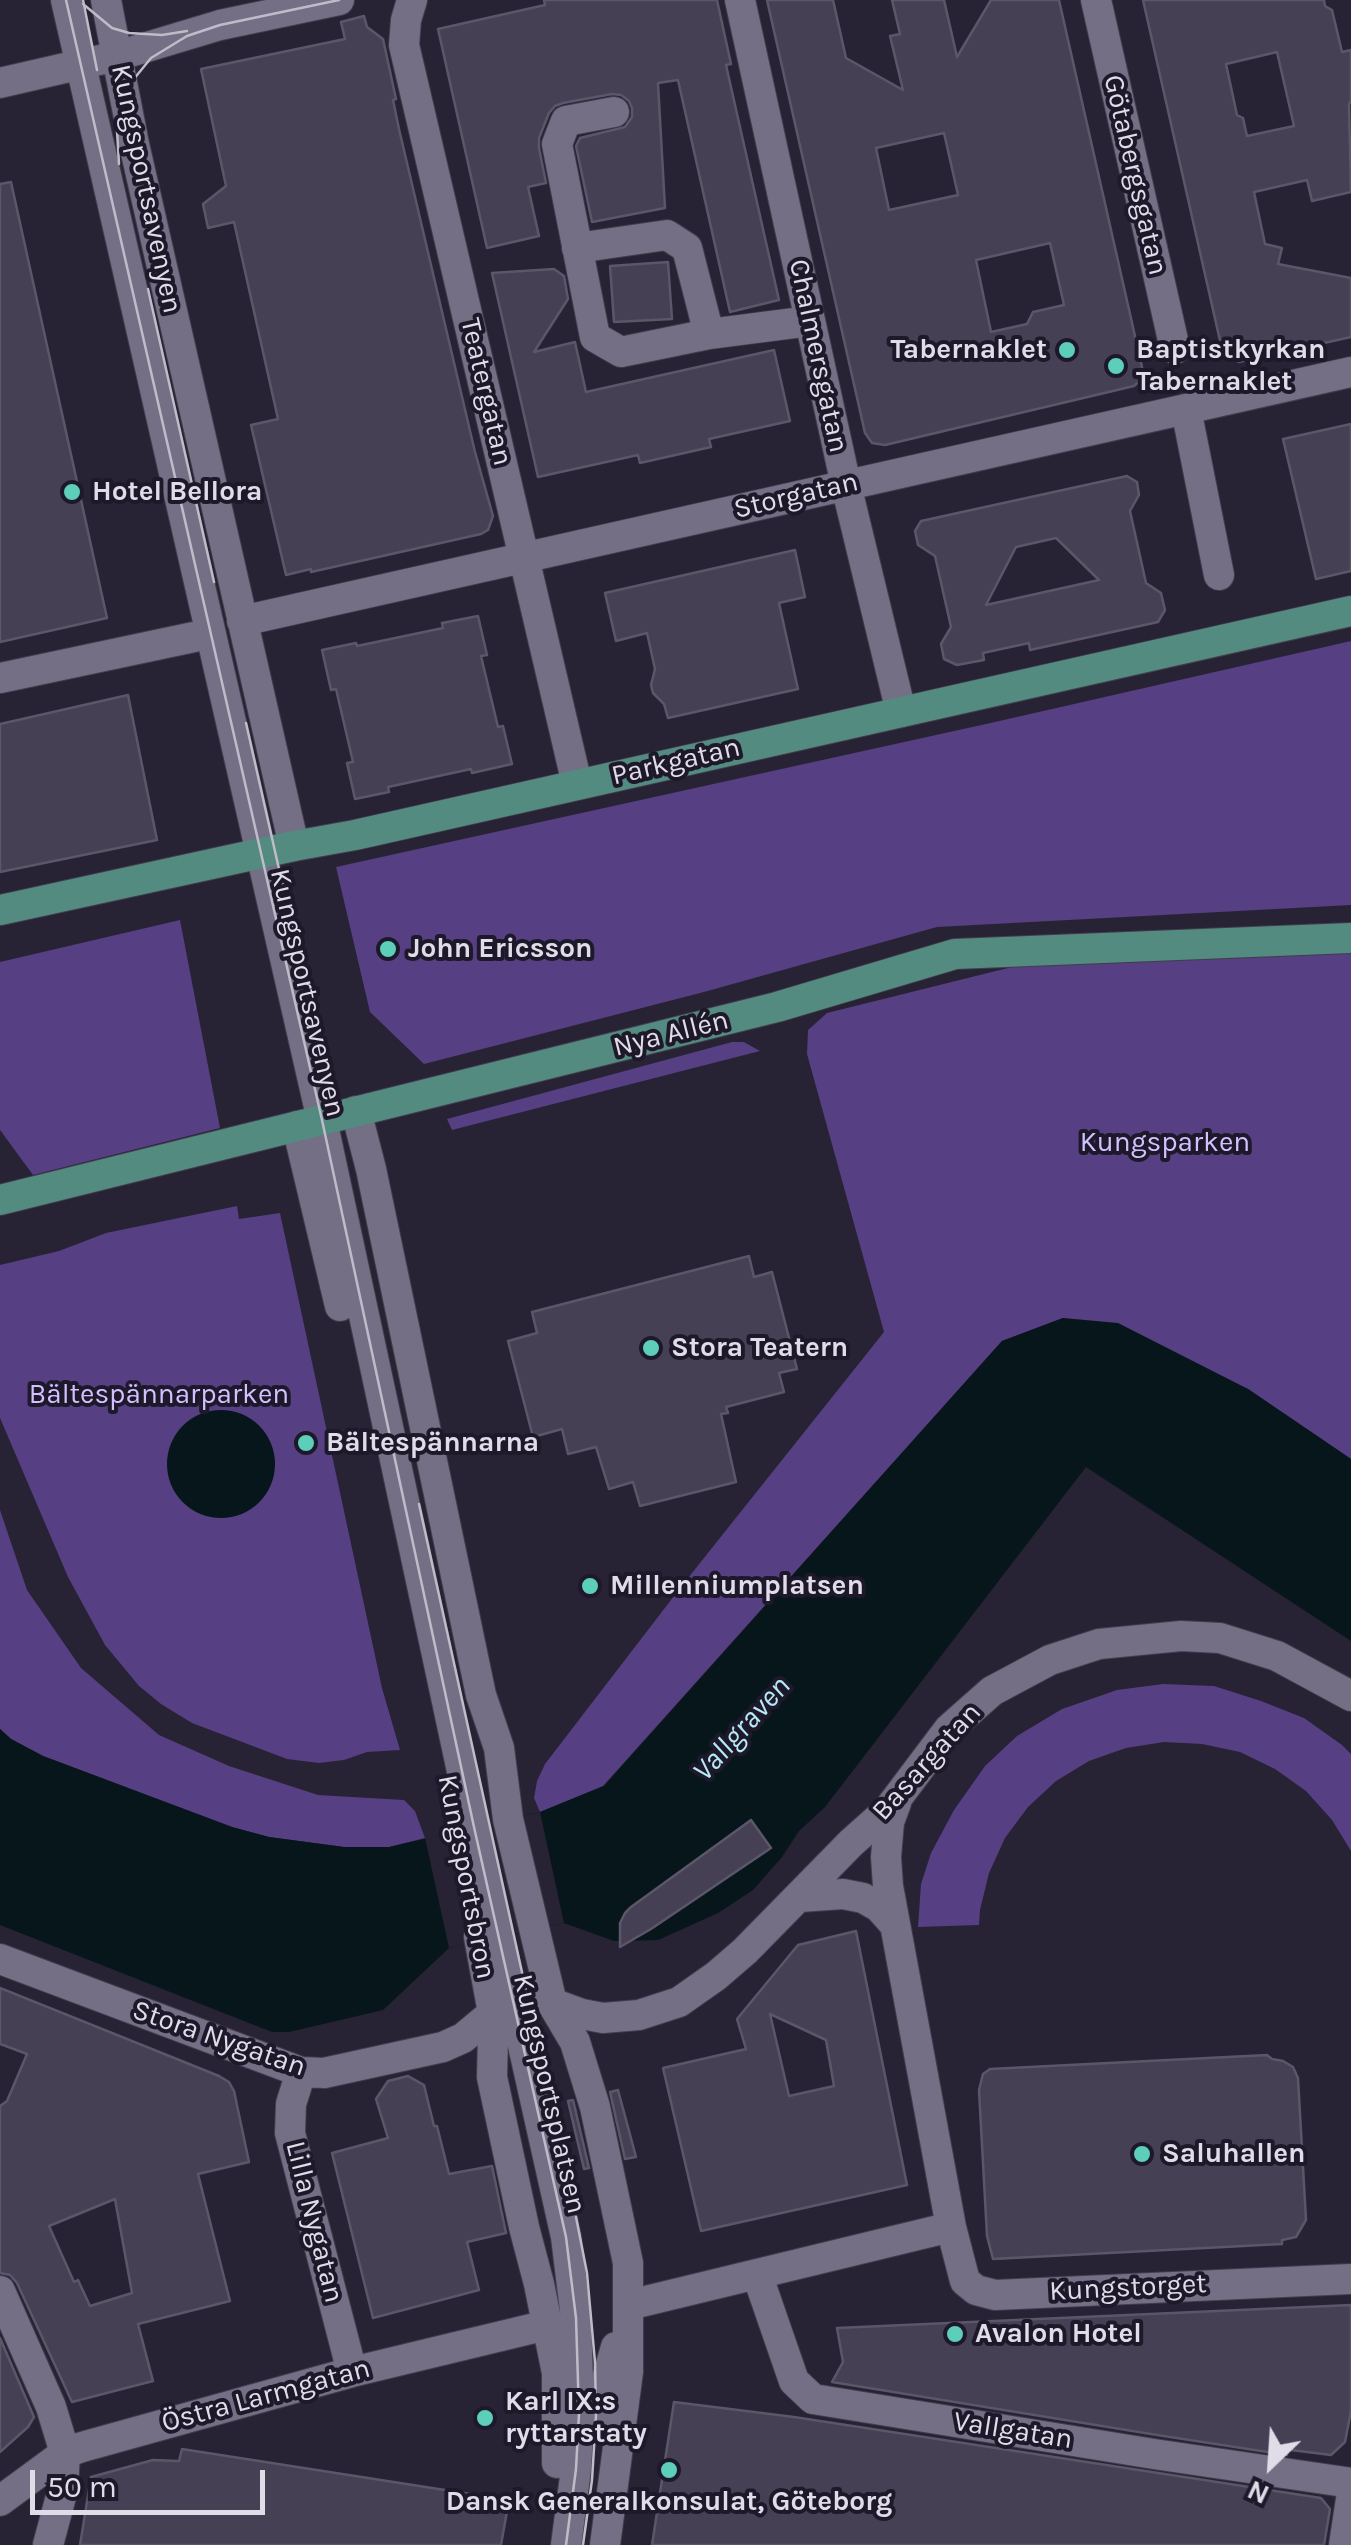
<!DOCTYPE html>
<meta charset="utf-8">
<style>
body{margin:0}
#map{position:relative;width:1351px;height:2545px;overflow:hidden;background:#272234;font-family:Karla,sans-serif}
canvas{display:block}
.north{position:absolute;left:1221px;top:2415px;width:100px;height:100px;-webkit-text-stroke:8px #1e192a;paint-order:stroke;rotate:205deg;font-size:28px;font-weight:700;line-height:40px;text-align:center;color:#e0dde9}
.north::after{content:'';display:block;margin:auto;width:35px;height:45px;background:#e0dde9;clip-path:polygon(50% 0,100% 100%,50% 72%,0 100%)}
.scale{position:absolute;left:30px;top:2470px;width:235px;height:45px;box-sizing:border-box;border:5px solid #e0dde9;border-top:0;padding-left:12px;font-size:30px;line-height:35px;white-space:nowrap;color:#e0dde9;-webkit-text-stroke:8px #1e192a;paint-order:stroke}
</style>
<div id="map">
<canvas width="1351" height="2545"></canvas>
<div class="north">N</div>
<div class="scale">50 m</div>
</div>
<script>
const ctx = document.querySelector('canvas').getContext('2d');
ctx.lineJoin = 'round';
function fill(path, color) {
  ctx.fillStyle = color;
  ctx.fill(path, 'evenodd');
}
function shape(rows) {
  const path = new Path2D();
  for (const r of rows) {
    if (r.length === 3) {
      path.moveTo(r[0] + r[2], r[1]);
      path.arc(r[0], r[1], r[2], 0, 2 * Math.PI);
      continue;
    }
    path.moveTo(r[0], r[1]);
    for (let i = 2; i < r.length; i += 2) path.lineTo(r[i], r[i + 1]);
  }
  return path;
}
function trace(path, color, width, dash) {
  ctx.strokeStyle = color;
  ctx.lineWidth = width;
  ctx.lineCap = dash ? 'butt' : 'round';
  ctx.setLineDash(dash || []);
  ctx.stroke(path);
}
function write(font, color, halo, rows, align = 'center') {
  ctx.font = font + ' Karla,sans-serif';
  ctx.lineWidth = 8;
  ctx.setLineDash([]);
  ctx.textBaseline = 'middle';
  ctx.strokeStyle = halo;
  ctx.fillStyle = color;
  for (const [text, x, y, turn = 0] of rows) {
    ctx.save();
    ctx.translate(x, y);
    ctx.rotate((+turn || 0) * Math.PI / 180);
    ctx.textAlign = isNaN(turn) ? turn : align;
    if (halo) ctx.strokeText(text, 0, 0);
    ctx.fillText(text, 0, 0);
    ctx.restore();
  }
}
const green = shape([
 [1351,641,1351,905,937,927,704,992,424,1064,370,1012,336,867,986,724],
 [180,920,220,1128,33,1175,0,1130,0,962],
 [1351,948,1351,1459,1248,1389,1063,1318,1002,1341,603,1786,540,1812,534,1798,537,1781,545,1764,684,1583,884,1332,807,1054,808,1030,827,1013,1012,967],
 [732,1042,744,1042,760,1051,452,1130,447,1119],
 [237,1206,239,1219,280,1213,382,1688,400,1750,367,1752,344,1760,319,1763,287,1759,192,1723,161,1704,139,1686,105,1645,68,1577,0,1418,0,1265,59,1251,106,1233],
 [0,1510,27,1590,81,1668,159,1735,229,1766,318,1795,404,1800,415,1811,425,1838,389,1847,344,1847,269,1837,232,1827,43,1756,11,1739,0,1729],
 [1163,1684,1214,1686,1261,1701,1304,1718,1342,1745,1351,1754,1351,1851,1332,1820,1306,1791,1275,1769,1240,1752,1202,1744,1164,1742,1126,1748,1089,1761,1056,1781,1028,1807,1005,1838,989,1873,980,1910,979,1925,918,1927,921,1884,931,1853,954,1810,985,1766,1017,1736,1062,1709,1117,1690]
]);
const water = shape([
 [1063,1318,1118,1323,1248,1389,1351,1459,1351,1641,1086,1467,825,1807,799,1831,782,1857,753,1890,718,1913,658,1940,614,1941,564,1923,449,1948,383,2010,289,2032,272,2032,0,1925,0,1729,11,1739,43,1756,232,1827,269,1837,344,1847,389,1847,540,1812,604,1786,1002,1341],
 [221,1464,54]
]);
const pier = shape([
 [540,1812,564,1923,449,1948,425,1838]
]);
const building = shape([
 [544,0,717,0,731,64,726,65,779,300,730,312,678,80,658,83,665,208,592,222,576,146,580,138,625,127,632,117,632,108,629,101,621,95,612,94,563,103,555,106,549,113,539,138,539,148,546,183,528,187,539,236,487,248,438,29,545,5,544,0],
 [767,0,833,0,846,58,903,90,890,36,900,34,892,0,944,0,957,57,991,0,1059,0,1142,367,1143,378,1134,386,885,445,872,443,865,433,767,0],
 [944,133,958,195,889,210,876,148,944,133],
 [1050,243,1064,305,1033,312,1027,324,991,332,976,260,1050,243],
 [1143,0,1324,0,1325,6,1332,10,1342,52,1351,50,1351,101,1349,104,1351,192,1312,201,1307,180,1254,192,1265,244,1282,248,1278,264,1351,278,1351,337,1239,362,1223,354,1143,0],
 [1277,52,1294,126,1247,136,1243,118,1237,115,1226,64,1277,52],
 [364,16,367,27,383,39,396,99,393,100,399,129,475,452,493,516,488,530,481,534,311,572,311,569,286,575,251,425,278,419,234,222,208,228,203,204,226,186,201,69,345,39,341,22,364,16],
 [11,182,107,618,0,642,0,184,11,182],
 [668,262,672,319,614,322,610,266,668,262],
 [554,269,564,276,568,299,534,352,575,342,586,392,774,350,790,421,709,439,711,447,640,463,638,455,538,477,492,273,554,269],
 [1351,424,1351,571,1316,579,1283,439,1351,424],
 [1127,476,1137,482,1139,495,1130,511,1146,583,1161,593,1165,610,1158,622,1030,650,1029,643,983,653,984,660,957,665,944,659,941,644,951,627,935,556,918,545,915,531,921,521,1127,476],
 [1056,538,1099,580,986,605,1016,547,1056,538],
 [795,550,805,597,779,603,798,689,668,718,664,704,653,693,651,685,655,669,647,633,616,641,605,593,795,550],
 [478,616,487,655,481,656,498,727,503,726,512,764,472,773,471,769,388,787,389,792,355,799,347,763,353,762,336,689,331,690,322,650,356,643,357,646,443,628,442,623,478,616],
 [128,695,157,840,0,872,0,724,128,695],
 [749,1256,754,1277,772,1272,797,1369,779,1373,784,1392,726,1407,728,1413,721,1414,736,1482,640,1506,633,1482,609,1489,596,1447,568,1454,562,1429,533,1437,508,1341,537,1333,532,1312,749,1256],
 [751,1820,771,1848,651,1929,620,1947,620,1923,625,1913,631,1907,751,1820],
 [856,1931,907,2185,701,2231,663,2068,746,2049,737,2019,798,1945,856,1931],
 [770,2014,826,2040,834,2086,789,2096,770,2014],
 [0,1988,219,2076,229,2082,234,2091,249,2162,198,2174,230,2301,138,2324,153,2381,72,2402,17,2283,10,2275,0,2273,0,2106,7,2101,27,2054,0,2044,0,1988],
 [115,2199,132,2293,90,2306,78,2280,74,2282,49,2226,115,2199],
 [1267,2055,1272,2059,1283,2061,1293,2067,1298,2078,1306,2220,1296,2237,1282,2240,1282,2244,993,2259,987,2236,979,2090,983,2074,990,2069,1267,2055],
 [408,2076,424,2085,434,2126,437,2126,449,2174,492,2166,506,2233,467,2242,479,2290,373,2318,332,2153,388,2138,376,2099,388,2081,408,2076],
 [618,2090,636,2157,625,2159,610,2092,618,2090],
 [573,2100,589,2168,584,2169,568,2101,573,2100],
 [1351,2305,1351,2411,1345,2442,1331,2455,1283,2449,1287,2455,1157,2435,832,2382,843,2362,837,2328,1351,2305],
 [0,2338,34,2417,28,2427,0,2452,0,2338],
 [674,2402,794,2417,1321,2498,1330,2509,1324,2545,652,2545,674,2402],
 [182,2449,509,2500,501,2545,80,2545,91,2477,153,2460,179,2461,182,2449]
]);
const minor = shape([
 [66,0,322,1120,474,1827,566,2237,576,2318,579,2414,576,2469,566,2545],
 [106,0,134,144,294,846],
 [412,0,406,20,404,45,577,784],
 [740,0,846,485,901,712],
 [1096,0,1175,349],
 [0,83,117,56,220,25,339,0],
 [614,112,566,121,557,144,595,337,621,352,709,334,810,321],
 [577,248,667,235,687,248,709,334],
 [1186,409,1219,575],
 [242,621,1351,372],
 [0,678,194,637],
 [356,1111,371,1169,481,1695,499,1748,508,1819,552,2003],
 [297,1126,340,1306],
 [896,1803,889,1822,886,1857,888,1886,951,2227,965,2281,976,2290,995,2295,1351,2279],
 [800,1897,843,1894,863,1898,879,1907,895,1925],
 [479,1937,493,2013],
 [0,1959,301,2072,324,2073,443,2047,463,2038,493,2013],
 [494,1996,492,2077,524,2227,539,2284,557,2373,557,2463],
 [549,1998,575,2042,595,2107,628,2263,628,2372,605,2545],
 [552,2003,582,2014,603,2018,639,2015,679,2002,716,1976,745,1951,851,1843,888,1810,949,1729,992,1691,1050,1660,1099,1644,1181,1636,1220,1638,1277,1656,1351,1696],
 [301,2072,291,2104,290,2133,352,2372],
 [757,2274,794,2381,813,2399,1154,2454,1351,2483],
 [0,2291,51,2407,65,2453,63,2489,48,2545],
 [629,2305,951,2227],
 [596,2416,616,2347],
 [0,2501,65,2453,82,2447,352,2372,547,2325],
 [1344,2545,1351,2499]
]);
const major = shape([
 [0,910,294,846,355,835,1351,611],
 [0,1200,777,1007,955,954,1351,938]
]);
const tram = shape([
 [66,0,322,1120,474,1827,566,2237,576,2318,579,2414,576,2469,566,2545],
 [83,0,97,70],
 [83,4,112,28,129,33,162,35,187,31],
 [119,164,117,130,124,91,151,58,187,36,220,25,339,0],
 [148,289,214,582],
 [246,723,300,962],
 [419,1504,549,2095],
 [576,2217,587,2273,595,2362,596,2416,592,2480,583,2545]
]);
const markers = [
 [1067,350,10,"#5dceb9"],
 [1116,366,10,"#5dceb9"],
 [72,492,10,"#5dceb9"],
 [388,949,10,"#5dceb9"],
 [651,1348,10,"#5dceb9"],
 [306,1443,10,"#5dceb9"],
 [590,1586,10,"#5dceb9"],
 [1142,2154,10,"#5dceb9"],
 [955,2334,10,"#5dceb9"],
 [485,2418,10,"#5dceb9"],
 [669,2470,10,"#5dceb9"]
];
const streetNames = [
 ["Götabergsgatan",1135,175,77],
 ["Kungsportsavenyen",146,189,78],
 ["Chalmersgatan",818,356,78],
 ["Teatergatan",486,392,77],
 ["Storgatan",796,496,-13],
 ["Parkgatan",676,762,-13],
 ["Kungsportsavenyen",307,993,77],
 ["Nya Allén",671,1034,-14],
 ["Basargatan",927,1762,-48],
 ["Kungsportsbron",466,1877,79],
 ["Stora Nygatan",219,2039,19],
 ["Kungsportsplatsen",549,2094,77],
 ["Lilla Nygatan",314,2222,76],
 ["Kungstorget",1128,2288,-3],
 ["Östra Larmgatan",266,2396,-15],
 ["Vallgatan",1013,2431,9]
];
const poiNames = [
 ["Tabernaklet",1047,350,"right"],
 ["Baptistkyrkan",1136,350],
 ["Tabernaklet",1136,382],
 ["Hotel Bellora",92,492],
 ["John Ericsson",408,949],
 ["Stora Teatern",671,1348],
 ["Bältespännarna",326,1443],
 ["Millenniumplatsen",610,1586],
 ["Saluhallen",1162,2154],
 ["Avalon Hotel",975,2334],
 ["Karl IX:s",505,2402],
 ["ryttarstaty",505,2434],
 ["Dansk Generalkonsulat, Göteborg",669,2502,"center"]
];
const parkNames = [
 ["Kungsparken",1165,1143],
 ["Bältespännarparken",159,1395]
];
const waterNames = [
 ["Vallgraven",742,1729,-48]
];
fill(green, '#563f82');
fill(water, '#07161a');
fill(pier, '#272234');
fill(building, '#454053');
trace(building, '#5c566a', 2.5);
trace(minor, '#423d4c', 32);
trace(major, '#423d4c', 32);
trace(minor, '#746f84', 30);
trace(major, '#548b80', 30);
trace(tram, '#bfbcc9', 2.5);
for (const [x, y, r, color] of markers) {
  const dot = new Path2D();
  dot.arc(x, y, r, 0, 2 * Math.PI);
  ctx.fillStyle = color;
  ctx.fill(dot);
  trace(dot, '#1e192a', 4);
}
write('28px', '#e0dde9', '#1e192a', streetNames);
write('bold 28px', '#e0dde9', '#1e192a', poiNames, 'left');
write('28px', '#d2c1fe', '#1e192a', parkNames);
write('italic 30px', '#b5eaf7', '#1e192a', waterNames);
</script>
